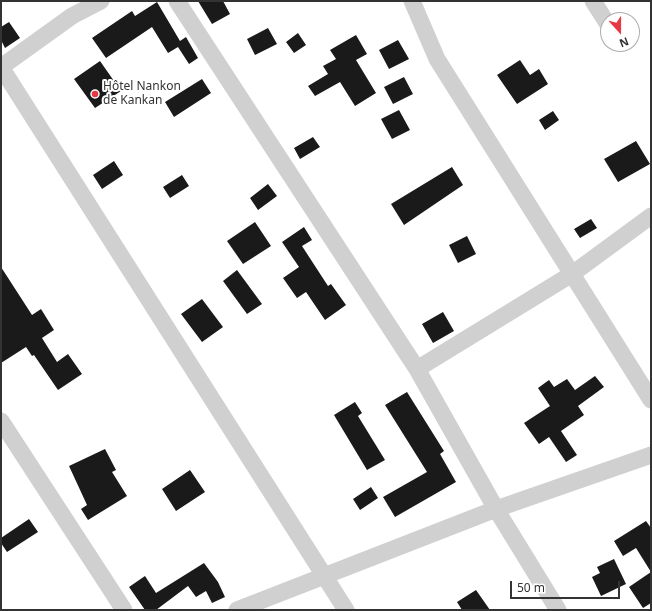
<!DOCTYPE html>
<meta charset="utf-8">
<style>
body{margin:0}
#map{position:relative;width:652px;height:611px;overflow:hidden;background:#fff;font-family:"Noto Sans",sans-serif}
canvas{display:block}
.frame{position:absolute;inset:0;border:2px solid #333;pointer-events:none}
.north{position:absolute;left:600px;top:12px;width:40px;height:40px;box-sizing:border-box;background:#fff;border:1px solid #adadad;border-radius:50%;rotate:159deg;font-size:11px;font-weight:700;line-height:16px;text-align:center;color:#333}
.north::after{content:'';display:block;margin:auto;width:14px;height:18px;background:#e63946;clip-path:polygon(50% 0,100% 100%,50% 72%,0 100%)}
.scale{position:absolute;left:510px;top:581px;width:110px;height:18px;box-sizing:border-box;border:2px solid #333;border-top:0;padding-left:5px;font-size:12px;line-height:14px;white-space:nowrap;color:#333;-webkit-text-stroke:3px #fff;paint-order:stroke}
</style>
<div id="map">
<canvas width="652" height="611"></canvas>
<div class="frame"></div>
<div class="north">N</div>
<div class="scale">50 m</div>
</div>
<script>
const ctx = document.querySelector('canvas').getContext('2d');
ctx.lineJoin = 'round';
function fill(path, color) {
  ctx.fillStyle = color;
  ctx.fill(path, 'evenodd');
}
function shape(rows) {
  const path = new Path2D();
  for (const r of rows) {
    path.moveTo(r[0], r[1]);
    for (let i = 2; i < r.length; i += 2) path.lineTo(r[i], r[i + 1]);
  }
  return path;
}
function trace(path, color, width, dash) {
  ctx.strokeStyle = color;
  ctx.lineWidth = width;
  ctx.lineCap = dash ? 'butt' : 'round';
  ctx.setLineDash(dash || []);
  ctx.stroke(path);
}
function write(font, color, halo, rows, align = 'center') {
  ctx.font = font + ' "Noto Sans",sans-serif';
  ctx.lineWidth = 4;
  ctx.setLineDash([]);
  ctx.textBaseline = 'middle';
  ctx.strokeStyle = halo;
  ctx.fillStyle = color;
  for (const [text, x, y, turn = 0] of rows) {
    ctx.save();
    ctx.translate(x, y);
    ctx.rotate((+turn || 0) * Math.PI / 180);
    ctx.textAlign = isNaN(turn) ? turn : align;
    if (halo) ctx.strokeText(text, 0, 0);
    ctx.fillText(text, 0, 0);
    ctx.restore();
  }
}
const building = shape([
 [198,1,223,1,230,14,212,24],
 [157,2,180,41,186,37,198,58,189,64,178,47,168,53,152,27,106,58,92,38,132,11,135,16],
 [9,22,20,38,5,48,1,40,1,27],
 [268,28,277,44,255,55,247,39],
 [298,33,306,45,294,53,286,42],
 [356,35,367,54,356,60,376,93,355,106,340,82,315,96,308,86,328,74,323,66,336,59,330,50],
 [398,40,409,59,389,69,379,50],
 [520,60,530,75,539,69,548,84,517,104,497,75],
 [100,61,121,91,95,108,74,79],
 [404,77,413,94,393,104,384,87],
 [202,79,211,93,174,117,165,102],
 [399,110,410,130,392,139,381,119],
 [553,111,559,120,545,130,539,120],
 [313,137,320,147,300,159,294,148],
 [636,141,650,164,618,182,604,159],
 [114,161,123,175,102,189,93,175],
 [452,167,463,185,404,225,391,204],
 [182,175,189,186,170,198,163,187],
 [268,184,277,196,258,210,250,198],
 [591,219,597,228,580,238,574,229],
 [255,222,271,246,243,264,227,241],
 [304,227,312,240,302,246,328,286,331,284,346,305,325,320,306,292,297,298,283,278,299,267,282,242],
 [467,236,476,254,458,263,449,245],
 [1,267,32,315,41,309,54,330,42,338,57,362,68,354,82,374,58,390,34,355,32,356,26,347,1,363],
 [237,270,262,304,247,314,223,281],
 [202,299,223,327,202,342,181,314],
 [443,312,454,331,433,343,422,324],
 [595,376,604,387,578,406,584,415,561,431,577,455,566,462,549,437,539,444,524,423,550,406,538,388,549,380,554,387,567,379,575,390],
 [407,392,444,451,440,454,456,482,395,517,383,497,427,472,385,405],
 [355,402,362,413,358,416,385,460,367,470,334,415],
 [105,449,116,470,112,472,127,496,88,520,81,509,87,505,69,466],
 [190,470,205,492,176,511,162,489],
 [371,487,378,498,360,510,353,499],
 [29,519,38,532,7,552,1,543,1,538],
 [646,521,651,528,651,572,636,548,623,556,614,541],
 [614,559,626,584,601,596,592,577,600,573,597,567],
 [204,563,218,582,225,597,212,603,206,591,196,597,188,586,156,610,145,610,129,587,145,576,156,593],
 [651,572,651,603,643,608,629,587],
 [476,590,490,610,462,610,457,602]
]);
const street = shape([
 [177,1,417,369,496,509,558,610],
 [412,1,437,59,651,400],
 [593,1,607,23],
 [1,67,346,610],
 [1,67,72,16,101,1],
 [417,369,572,274,651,216],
 [1,421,124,610],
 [237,610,496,509,651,455]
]);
const markers = [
 [95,94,4,"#e63946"]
];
const poiNames = [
 ["Hôtel Nankon",103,87],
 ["de Kankan",103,101]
];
fill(building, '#1a1a1a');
trace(street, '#d0d0d0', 17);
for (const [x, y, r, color] of markers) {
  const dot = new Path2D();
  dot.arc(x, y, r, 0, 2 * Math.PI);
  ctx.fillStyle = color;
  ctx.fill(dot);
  trace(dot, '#fff', 1.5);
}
write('12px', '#333', '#fff', poiNames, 'left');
</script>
